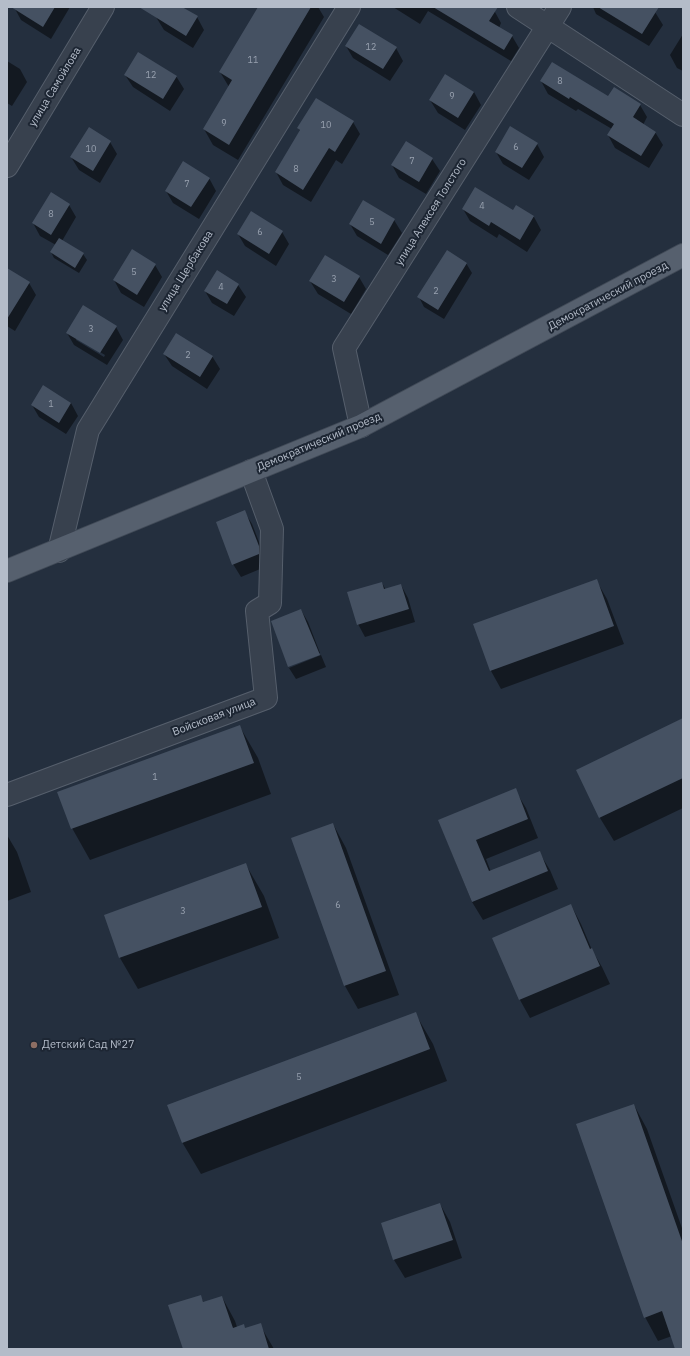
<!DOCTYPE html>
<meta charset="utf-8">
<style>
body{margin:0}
#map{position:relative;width:690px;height:1356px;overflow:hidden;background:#242f3e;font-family:"IBM Plex Sans",sans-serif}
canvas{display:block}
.frame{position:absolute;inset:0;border:8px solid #b4bcc9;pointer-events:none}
</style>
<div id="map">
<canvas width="690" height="1356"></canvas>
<div class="frame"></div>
</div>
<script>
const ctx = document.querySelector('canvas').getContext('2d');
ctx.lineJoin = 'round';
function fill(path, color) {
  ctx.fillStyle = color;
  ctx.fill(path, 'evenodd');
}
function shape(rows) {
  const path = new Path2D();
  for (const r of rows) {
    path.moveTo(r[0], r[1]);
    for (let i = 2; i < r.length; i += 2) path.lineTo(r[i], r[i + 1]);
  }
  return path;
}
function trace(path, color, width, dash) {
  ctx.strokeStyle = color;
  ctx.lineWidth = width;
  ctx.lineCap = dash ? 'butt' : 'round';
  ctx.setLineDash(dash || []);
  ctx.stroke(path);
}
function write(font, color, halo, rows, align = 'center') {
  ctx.font = font + ' "IBM Plex Sans",sans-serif';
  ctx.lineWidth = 4;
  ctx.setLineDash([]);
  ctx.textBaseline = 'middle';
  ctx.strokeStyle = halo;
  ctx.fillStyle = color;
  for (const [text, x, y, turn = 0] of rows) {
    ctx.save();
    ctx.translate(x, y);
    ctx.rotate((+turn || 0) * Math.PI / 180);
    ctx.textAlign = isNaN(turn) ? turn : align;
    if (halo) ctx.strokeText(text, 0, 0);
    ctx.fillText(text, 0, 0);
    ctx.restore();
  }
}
const shadow = shape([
 [14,7,70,7,51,39,21,20],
 [163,7,181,7,197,17,204,30,193,48,164,30,156,17],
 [275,7,318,7,324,17,238,160,213,145,204,129,229,87,220,72],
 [393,7,487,7,495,12,501,23,499,28,512,36,519,48,511,61,428,11,420,24],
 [593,7,647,7,655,12,663,25,649,46,596,14],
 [683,34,683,71,677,68,670,55],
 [346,46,396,48,403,61,390,81,353,58],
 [7,61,20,69,27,82,12,106,7,103],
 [125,75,176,76,184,89,170,111,133,87],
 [541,81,640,105,647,117,643,125,655,132,663,145,649,168,615,148,608,135,612,129,578,109,576,111,548,94],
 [474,92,481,105,465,130,438,113,430,100],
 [353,122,360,134,342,164,336,160,311,202,283,185,276,172,300,131,298,128],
 [110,142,117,154,100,183,79,170,71,157],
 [537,144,544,157,529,180,503,164,496,152],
 [432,159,440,171,426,194,399,178,392,165],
 [209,178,216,191,199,219,173,203,166,191],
 [363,201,394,220,402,233,388,255,357,236,350,224],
 [69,205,76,217,62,241,83,254,87,260,79,273,54,258,51,252,56,245,40,236,33,223],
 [516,207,534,217,541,230,527,252,499,234,497,238,470,221,463,209,513,211],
 [282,232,289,244,276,266,245,246,238,234],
 [466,263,472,273,444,319,424,307,419,297],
 [155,265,162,277,144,307,121,293,114,280],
 [7,270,29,283,36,295,15,331,7,326],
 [359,277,366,289,351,314,318,294,310,281],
 [238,285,246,297,234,316,212,303,205,291],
 [116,327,123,340,107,365,74,345,67,333],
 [76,338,105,355,104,357,76,340],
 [164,354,212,356,220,369,207,389,172,366],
 [71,403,78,416,66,434,39,417,32,405],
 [244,511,252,524,266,560,265,567,241,577,233,564],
 [596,580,607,599,624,644,501,689,491,671,474,625],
 [382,583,386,590,401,585,408,598,415,622,365,637,358,624],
 [301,610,308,622,320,653,289,666,289,668,272,621],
 [321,655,326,667,296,679,289,668],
 [683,720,683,808,614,841,600,818,577,771],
 [240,727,258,758,271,794,90,860,72,828],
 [515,790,526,808,538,838,486,859,491,872,539,852,550,870,558,889,483,920,472,902,439,821],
 [333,824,346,848,399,995,358,1009,345,986],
 [7,835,17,852,31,892,7,901],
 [246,865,264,896,279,938,138,989,120,958,105,916],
 [571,905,581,924,592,950,602,967,610,984,530,1018,520,1000,493,939],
 [415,1013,433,1044,447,1081,201,1174,182,1142],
 [634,1105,647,1129,683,1231,683,1349,677,1349,672,1336,658,1341,645,1317],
 [440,1204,450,1222,462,1258,405,1278,394,1260],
 [200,1296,204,1303,222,1297,235,1321,237,1327,246,1329,260,1325,274,1349,184,1349]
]);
const building = shape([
 [11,7,55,7,43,27],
 [139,7,182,7,198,16,186,36],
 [258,7,311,7,229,145,203,129,232,80,219,72],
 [433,7,498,7,489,21,513,35,504,50],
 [598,7,659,7,642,34],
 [359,24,397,47,383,69,345,46],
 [138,52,177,76,163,99,124,75],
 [552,62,608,96,614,87,641,104,633,117,656,132,641,156,607,135,614,124,570,97,569,99,540,81],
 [445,74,474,92,458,118,429,100],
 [316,98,354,121,335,152,329,148,303,190,275,172,300,130,297,128],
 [510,126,538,143,522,168,495,152],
 [89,127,111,141,93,171,70,157],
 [406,141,433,158,419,182,391,165],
 [183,161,210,178,191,207,165,191],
 [475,187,513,210,516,205,534,216,520,240,491,222,489,226,462,209],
 [51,192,70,204,51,235,32,223],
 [363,200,395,219,381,244,349,224],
 [251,211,283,231,269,254,237,234],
 [59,238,84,253,75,268,50,252],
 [132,249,156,264,137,295,113,280],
 [447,250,467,263,438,310,417,297],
 [325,255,360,276,344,302,309,281],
 [7,268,30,282,7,319],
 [217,270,239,284,227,304,204,291],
 [83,305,117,326,100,353,66,333],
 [176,333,213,356,200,377,163,354],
 [43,385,71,403,59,423,31,405],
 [245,510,259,546,259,554,232,565,216,522],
 [597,579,614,626,490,671,473,624],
 [382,582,384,589,401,584,409,609,357,625,347,592],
 [301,609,320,655,288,667,271,621],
 [683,718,683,778,599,818,576,770],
 [240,725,254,763,71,829,57,792],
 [516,788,528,819,476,840,489,871,540,851,548,871,472,902,438,820],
 [333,823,386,971,344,986,291,838],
 [246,863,262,907,119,958,104,915],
 [571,904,590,949,592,948,600,966,519,1000,492,938],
 [416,1012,430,1049,182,1143,167,1105],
 [634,1104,683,1244,683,1349,675,1349,662,1311,644,1318,576,1124],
 [440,1203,453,1240,393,1260,381,1223],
 [201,1295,203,1302,222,1296,233,1328,244,1324,245,1328,261,1323,269,1349,183,1349,168,1305]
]);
const minor = shape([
 [518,7,683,115],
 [7,166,103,7],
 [361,426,344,348,560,7],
 [59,551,88,430,349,7],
 [7,795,266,698,257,611,270,603,272,529,251,471]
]);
const major = shape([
 [7,571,361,426,683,255]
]);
const markers = [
 [34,1045,4,"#8d6e63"]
];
const numberNames = [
 ["12",371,47],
 ["11",253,60],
 ["12",151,75],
 ["8",560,81],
 ["9",452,96],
 ["9",224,123],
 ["10",326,125],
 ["6",516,147],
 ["10",91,149],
 ["7",412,161],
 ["8",296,169],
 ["7",187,184],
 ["4",482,206],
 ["8",51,214],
 ["5",372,222],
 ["6",260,232],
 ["5",134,272],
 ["3",334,279],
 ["4",221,287],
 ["2",436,291],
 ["3",91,329],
 ["2",188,355],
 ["1",51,404],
 ["1",155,777],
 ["6",338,905],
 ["3",183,911],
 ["5",299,1077]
];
const streetNames = [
 ["улица Самойлова",55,87,-59],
 ["улица Алексея Толстого",431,212,-58],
 ["улица Щербакова",186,271,-58],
 ["Демократический проезд",608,296,-28],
 ["Демократический проезд",319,442,-23],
 ["Войсковая улица",214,717,-21]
];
const poiNames = [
 ["Детский Сад №27",42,1045]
];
fill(shadow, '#0007');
fill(building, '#455162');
trace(minor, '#565f6c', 24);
trace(major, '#414a57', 24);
trace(minor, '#38414e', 22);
trace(major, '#56606e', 22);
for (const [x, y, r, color] of markers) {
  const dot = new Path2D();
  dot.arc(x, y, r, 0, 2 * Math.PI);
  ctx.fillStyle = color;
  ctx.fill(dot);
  trace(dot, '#1d2633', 1.5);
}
write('9px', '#98a1af', null, numberNames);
write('11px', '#b4bcc9', '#1d2633', streetNames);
write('11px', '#b4bcc9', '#1d2633', poiNames, 'left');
</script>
